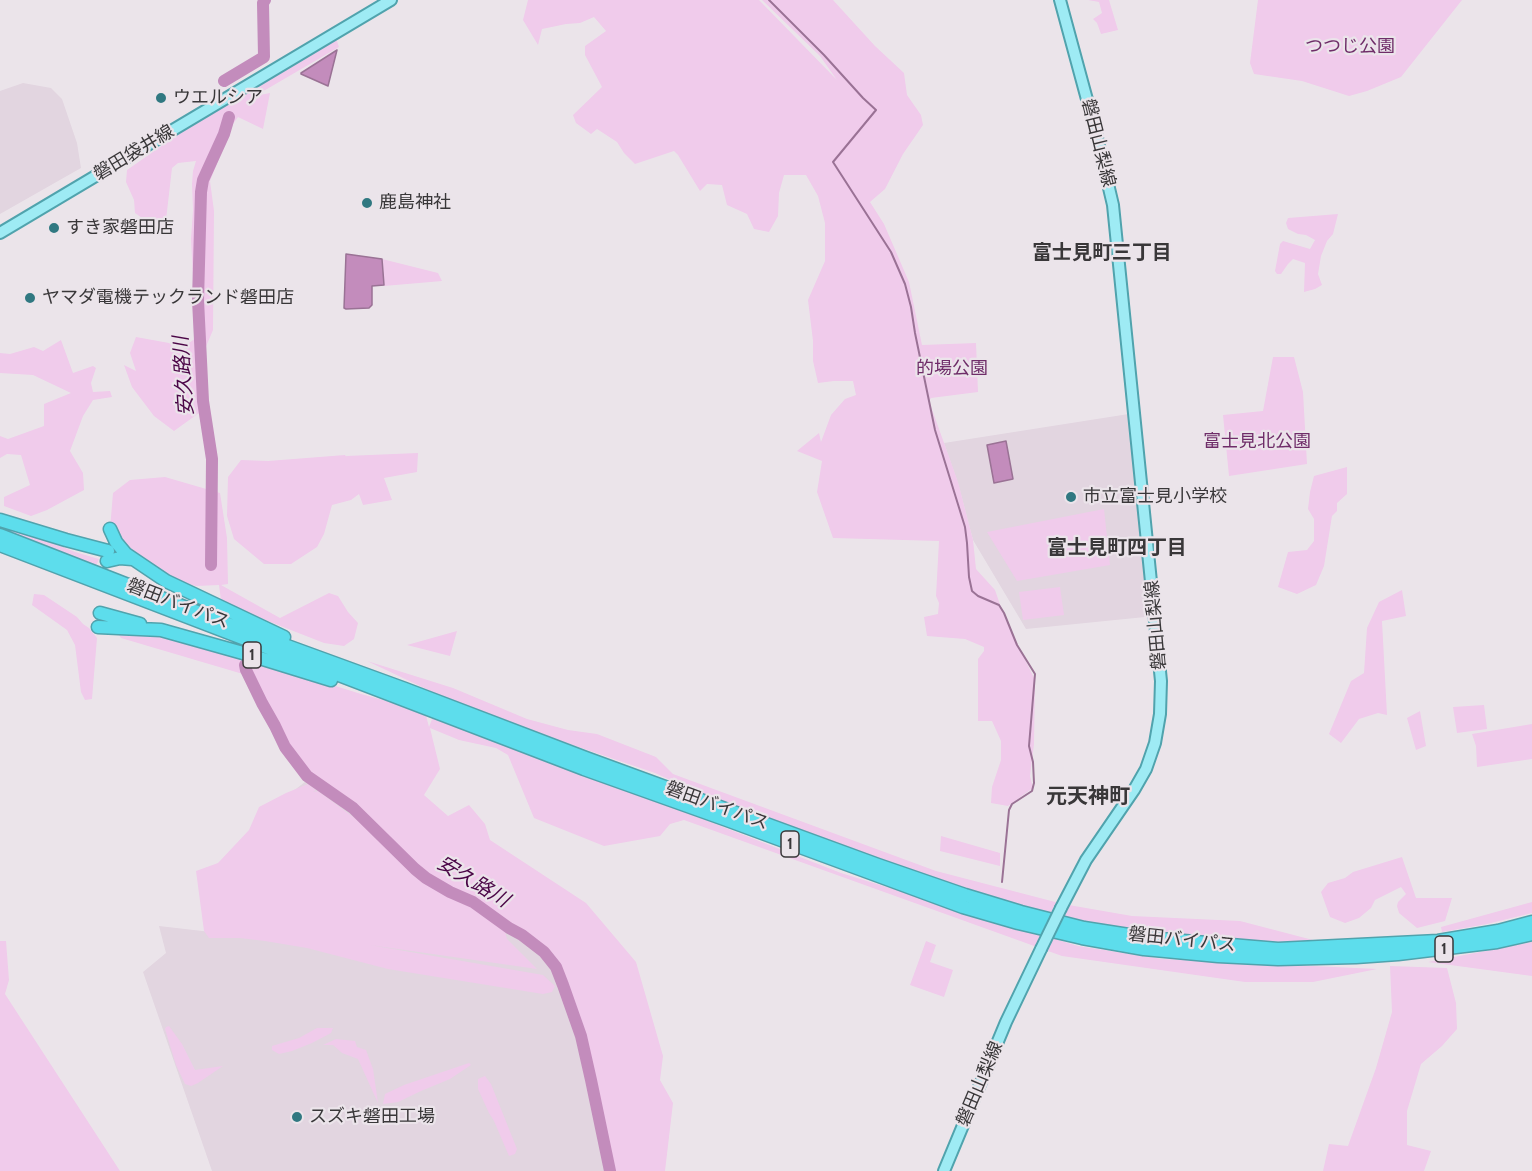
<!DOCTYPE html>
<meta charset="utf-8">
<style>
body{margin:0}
canvas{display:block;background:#ebe4ea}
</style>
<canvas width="1532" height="1171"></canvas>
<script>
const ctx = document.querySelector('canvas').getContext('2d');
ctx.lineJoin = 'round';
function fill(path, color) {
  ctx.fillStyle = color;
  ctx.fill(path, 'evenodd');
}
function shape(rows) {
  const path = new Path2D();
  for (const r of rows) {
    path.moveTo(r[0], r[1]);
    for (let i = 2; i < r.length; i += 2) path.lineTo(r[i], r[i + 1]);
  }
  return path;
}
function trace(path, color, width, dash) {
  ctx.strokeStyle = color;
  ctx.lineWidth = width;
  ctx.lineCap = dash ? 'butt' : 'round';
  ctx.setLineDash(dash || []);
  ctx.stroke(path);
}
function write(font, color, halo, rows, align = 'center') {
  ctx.font = font + ' Cabin,"Noto Sans JP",sans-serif';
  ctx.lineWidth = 4.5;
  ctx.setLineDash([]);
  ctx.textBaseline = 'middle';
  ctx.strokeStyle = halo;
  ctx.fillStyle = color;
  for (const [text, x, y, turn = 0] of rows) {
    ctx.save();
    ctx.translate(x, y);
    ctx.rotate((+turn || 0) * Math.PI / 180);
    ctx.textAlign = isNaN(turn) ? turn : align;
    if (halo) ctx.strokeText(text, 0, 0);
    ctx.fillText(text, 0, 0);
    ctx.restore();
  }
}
const built = shape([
 [23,83,51,88,62,99,77,143,81,168,0,214,0,91],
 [1135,413,1155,616,1026,629,973,540,958,483,944,443],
 [315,774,452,877,544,949,581,1005,606,1171,212,1171,143,972,166,953,159,926,211,932,241,855,259,818]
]);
const green = shape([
 [528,0,759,0,837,80,820,56,762,0,833,0,875,46,904,73,907,95,921,115,923,125,903,154,885,189,870,202,884,224,909,282,922,345,976,343,978,392,931,398,929,401,958,482,973,540,976,569,995,590,1004,616,1035,680,1034,744,1030,776,1033,788,1008,806,991,803,992,787,1001,760,1001,741,992,721,978,721,978,659,984,651,984,647,965,639,927,636,924,617,938,614,939,603,936,596,939,541,833,538,817,492,822,461,797,451,819,433,821,442,831,415,845,399,856,395,853,381,834,381,818,383,813,361,813,341,808,300,825,261,825,223,818,196,806,175,784,175,779,193,778,216,769,232,754,229,747,214,727,205,722,185,707,184,700,191,678,155,674,151,635,164,624,153,617,142,597,129,591,134,576,123,573,115,602,87,585,55,585,46,606,31,594,17,580,23,566,24,542,29,538,45,523,20],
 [1088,0,1109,0,1118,30,1101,34,1097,23,1093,19,1102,13,1099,2],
 [1258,0,1462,0,1401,77,1367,91,1349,96,1302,81,1254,74,1250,63],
 [328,37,337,41,339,47,255,96,270,93,263,129,238,117,233,124,210,181,214,211,213,330,196,370,203,380,199,413,174,431,154,416,132,387,124,365,136,371,130,353,136,337,169,343,179,350,196,338,191,239,193,210,192,184,193,171,196,161,178,163,172,168,166,220,145,220,135,213,134,200,126,182,127,170,252,83],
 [1338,214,1333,234,1327,241,1321,256,1318,274,1322,285,1315,289,1304,292,1305,263,1293,259,1288,264,1281,274,1277,274,1275,271,1280,244,1283,241,1310,249,1315,240,1306,235,1298,234,1288,229,1286,223,1288,218],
 [382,259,438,273,442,281,384,286],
 [61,340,73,373,93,366,96,368,91,383,93,392,110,391,112,397,93,400,83,416,70,451,83,473,84,490,47,510,31,516,4,506,4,497,30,485,21,455,7,454,0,458,0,436,8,439,44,426,44,404,71,393,33,375,0,373,0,353,10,354,34,347,43,351],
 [1273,357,1294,357,1303,392,1307,464,1229,476,1223,415,1263,411],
 [418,453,417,472,384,478,392,500,363,505,359,494,351,500,332,505,324,534,317,547,291,564,264,564,234,539,227,516,228,477,241,460,268,461,345,455,347,458,346,456],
 [1347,467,1347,494,1337,503,1337,511,1332,516,1324,566,1316,585,1297,594,1278,587,1288,552,1307,550,1314,541,1314,519,1308,509,1310,492,1314,476],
 [165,477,220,493,227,538,228,584,221,585,280,618,329,593,338,596,348,612,358,623,354,639,344,646,324,643,250,614,221,600,219,585,196,586,159,576,132,559,110,529,113,493,130,480],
 [1104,509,1110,565,1017,581,987,532],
 [0,526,49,541,75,552,99,559,96,566,85,563,0,530],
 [1060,587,1064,615,1023,620,1019,592],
 [1402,590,1406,616,1382,621,1387,715,1378,713,1359,719,1341,743,1329,734,1351,681,1364,673,1367,628,1379,602],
 [34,594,44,595,77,617,83,624,89,628,97,638,92,699,85,700,81,692,75,645,67,630,32,605],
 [136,629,243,657,361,694,394,703,424,708,429,727,434,714,841,873,1078,946,1163,959,1377,969,1313,982,1245,982,1062,956,684,820,670,824,660,836,604,846,534,818,508,755,496,748,459,740,430,728,440,769,424,795,448,816,469,805,485,824,490,840,586,903,636,962,663,1056,660,1080,673,1103,665,1171,615,1171,568,983,539,948,485,909,429,877,412,863,395,843,371,823,344,795,316,777,290,753,270,716,253,677,121,638,117,632],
 [457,631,450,656,407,645],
 [367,661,453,688,527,719,568,730,597,734,656,757,673,774,936,871,1063,904,1132,916,1240,921,1336,946,1128,935,1072,924,768,825,655,773,558,740,441,696],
 [1484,705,1487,729,1457,733,1453,707],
 [1420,711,1426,746,1416,750,1407,718],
 [1532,724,1532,759,1477,767,1476,746,1472,734],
 [308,784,316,790,313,792,318,791,368,828,417,878,471,906,504,928,507,939,537,969,370,945,543,975,555,986,552,992,543,994,388,969,307,948,265,941,240,938,209,938,204,931,196,871,218,863,249,830,259,807,286,793],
 [941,836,1000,853,1000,866,940,851],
 [1402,857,1416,898,1452,898,1445,921,1417,928,1399,913,1397,906,1398,902,1406,894,1401,887,1375,900,1371,908,1359,918,1345,923,1330,917,1321,892,1328,883,1345,878,1353,872],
 [1532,902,1532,913,1487,924,1442,932,1441,927],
 [0,941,6,941,9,980,5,994,120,1171,0,1171],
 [926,941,936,945,930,962,953,970,944,997,910,985],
 [1532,942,1532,976,1428,962],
 [1390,966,1447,968,1456,1003,1457,1029,1442,1046,1421,1064,1407,1111,1407,1145,1431,1151,1424,1171,1323,1171,1329,1144,1348,1146,1376,1068,1392,1012],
 [169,1026,182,1044,195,1070,223,1066,198,1083,191,1086,185,1084,176,1065,165,1029,166,1027],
 [317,1028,333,1028,331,1033,312,1043,292,1051,279,1054,272,1050,272,1046,299,1038],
 [336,1039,355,1041,357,1047,366,1050,373,1069,378,1103,358,1059,342,1053,333,1045,323,1045],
 [469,1063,471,1065,450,1079,421,1091,398,1102,383,1104,385,1094,404,1085],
 [485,1076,491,1084,517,1149,515,1154,509,1156,494,1121,489,1113,478,1089,478,1079]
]);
const water = shape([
 [337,50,328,86,301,74,301,73,337,50],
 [346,254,382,259,384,285,372,286,372,305,369,308,346,309,344,308,346,254],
 [1006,441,1013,479,994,483,987,445,1006,441]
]);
const stream = shape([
 [769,0,824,55,863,98,876,110,833,162,891,252,905,284,911,307,915,333,935,430,965,527,967,543,969,577,972,591,978,596,999,605,1004,613,1017,645,1035,674,1029,746,1033,762,1034,783,1032,791,1012,804,1009,810,1002,882]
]);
const river = shape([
 [224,81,264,57,263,3,265,0],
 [211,565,212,459,203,401,198,300,201,192,203,180,224,134,229,117],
 [245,665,246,670,262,703,275,726,285,747,307,776,353,808,415,869,426,878,450,892,473,902,509,928,522,935,544,952,556,967,563,985,581,1036,591,1080,610,1171]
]);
const major = shape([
 [1060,0,1095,129,1113,205,1161,681,1160,714,1155,743,1146,769,1134,790,1086,860,1061,908],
 [0,233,391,0],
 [944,1171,1006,1022,1041,949]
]);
const highway = shape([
 [0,520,66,540,108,551],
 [110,529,116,542,126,554,166,581,284,637],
 [0,535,246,631,405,689,586,758,878,865,965,895,1021,912,1084,928,1148,938,1278,949,1438,941,1498,931,1532,922],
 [0,545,584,769,727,820,963,907,1018,923,1082,938,1144,949,1218,956,1278,959,1356,957,1398,954,1497,942,1532,934],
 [107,561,120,558,132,559],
 [100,613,140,624],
 [98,627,161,630,250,655,331,680]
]);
const majorBridge = shape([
 [1041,949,1061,908]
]);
const markers = [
 [161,98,6,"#307881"],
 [367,203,6,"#307881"],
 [54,228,6,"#307881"],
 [30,298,6,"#307881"],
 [1071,497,6,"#307881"],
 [297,1117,6,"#307881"]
];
const shields = [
 [252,655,18],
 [790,844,18],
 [1444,949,18]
];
const shieldNames = [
 ["1",252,655],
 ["1",790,844],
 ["1",1444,949]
];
const parkNames = [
 ["つつじ公園",1350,47],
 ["的場公園",952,369],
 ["富士見北公園",1257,442]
];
const poiNames = [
 ["ウエルシア",173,98],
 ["鹿島神社",379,203],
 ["すき家磐田店",66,228],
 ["ヤマダ電機テックランド磐田店",42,298],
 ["市立富士見小学校",1083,497],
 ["スズキ磐田工場",309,1117]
];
const streetNames = [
 ["磐田山梨線",1098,143,76],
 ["磐田袋井線",134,153,-31],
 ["磐田バイパス",178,604,21],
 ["磐田山梨線",1156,625,-95],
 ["磐田バイパス",717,806,20],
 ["磐田バイパス",1182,940,6],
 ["磐田山梨線",980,1084,-67]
];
const neighbourhoodNames = [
 ["富士見町三丁目",1102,253],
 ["富士見町四丁目",1117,548]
];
const waterNames = [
 ["安久路川",184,376,-94],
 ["安久路川",473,882,31]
];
const quarterNames = [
 ["元天神町",1088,797]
];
fill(built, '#e2d5e0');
fill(green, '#f0cbeb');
fill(water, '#c38cbc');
trace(water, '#9a7295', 1.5);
trace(stream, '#9a7295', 2);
trace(river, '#c38cbc', 12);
trace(major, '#50a3ad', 14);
trace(highway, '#50a3ad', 15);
trace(major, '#9eebf4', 10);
trace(highway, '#5dddec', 12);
trace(majorBridge, '#50a3ad', 14, []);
trace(majorBridge, '#9eebf4', 10);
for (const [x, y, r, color] of markers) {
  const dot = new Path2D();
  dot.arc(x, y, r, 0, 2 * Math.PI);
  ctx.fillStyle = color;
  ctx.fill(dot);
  trace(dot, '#ebe4ea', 2);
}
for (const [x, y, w] of shields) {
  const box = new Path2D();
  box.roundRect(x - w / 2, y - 13, w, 26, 4.5);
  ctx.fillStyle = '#ebe4ea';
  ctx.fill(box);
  trace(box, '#393739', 1.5);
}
write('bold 16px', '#393739', null, shieldNames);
write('18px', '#6f2d69', '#ebe4ea', parkNames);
write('18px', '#393739', '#ebe4ea', poiNames, 'left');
write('18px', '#393739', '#ebe4ea', streetNames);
write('bold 20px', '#393739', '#ebe4ea', neighbourhoodNames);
write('italic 20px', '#4b0647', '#ebe4ea', waterNames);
write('bold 21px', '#393739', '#ebe4ea', quarterNames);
</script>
